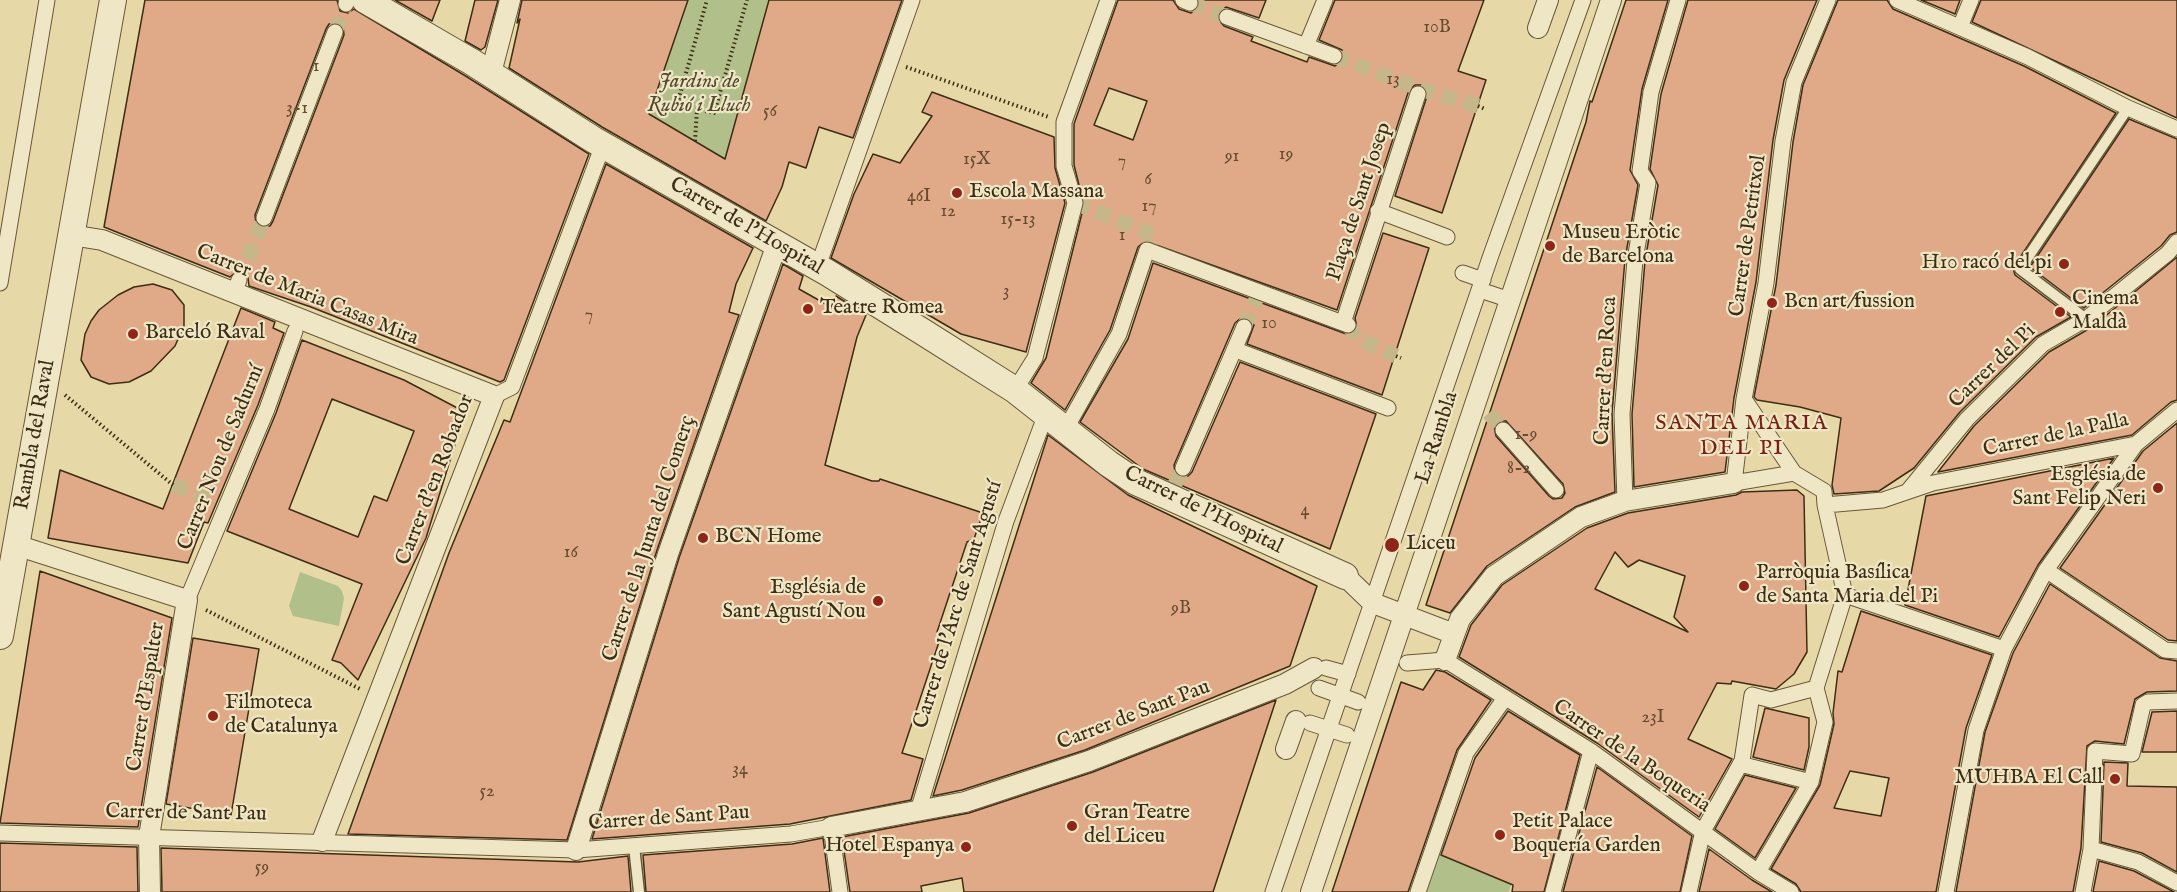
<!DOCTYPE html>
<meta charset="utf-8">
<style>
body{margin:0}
canvas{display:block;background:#e7d9a7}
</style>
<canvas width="2177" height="892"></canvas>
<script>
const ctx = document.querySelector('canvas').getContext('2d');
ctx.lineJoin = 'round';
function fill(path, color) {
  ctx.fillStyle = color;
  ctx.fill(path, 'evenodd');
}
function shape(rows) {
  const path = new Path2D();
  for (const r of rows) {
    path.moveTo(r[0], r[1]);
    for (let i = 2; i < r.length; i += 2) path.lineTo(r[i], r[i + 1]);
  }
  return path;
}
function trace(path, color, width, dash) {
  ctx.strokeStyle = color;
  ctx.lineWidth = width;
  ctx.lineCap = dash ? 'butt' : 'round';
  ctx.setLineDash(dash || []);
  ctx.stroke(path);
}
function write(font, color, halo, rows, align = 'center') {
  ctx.font = font + ' "IM FELL English",serif';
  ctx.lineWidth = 4.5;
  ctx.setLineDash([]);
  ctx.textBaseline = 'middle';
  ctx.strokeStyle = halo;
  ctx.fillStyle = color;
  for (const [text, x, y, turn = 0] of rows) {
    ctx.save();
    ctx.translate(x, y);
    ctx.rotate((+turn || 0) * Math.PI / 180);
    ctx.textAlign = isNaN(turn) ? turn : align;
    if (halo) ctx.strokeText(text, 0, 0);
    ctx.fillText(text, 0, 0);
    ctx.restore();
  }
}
const green = shape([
 [688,0,769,0,725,159,649,114],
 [300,572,338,586,342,591,344,598,339,626,293,616,289,606],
 [1438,839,1479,853,1519,858,1509,892,1423,892]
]);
const building = shape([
 [145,0,337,0,340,11,348,13,354,9,464,75,589,154,504,380,500,382,311,307,249,286,248,278,243,271,237,271,230,277,104,227,145,0],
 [338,23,343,26,344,35,273,221,270,226,261,227,256,224,255,215,326,29,329,24,338,23],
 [395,0,440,0,432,21,395,0],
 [475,0,498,0,485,47,481,50,465,41,475,0],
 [522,0,688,0,649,114,725,159,769,0,902,0,853,138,819,127,806,168,789,162,782,187,766,221,602,127,509,68,520,19,517,23,522,0],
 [1118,0,1173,0,1179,9,1191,13,1199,7,1199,0,1266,0,1259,18,1226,7,1218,13,1218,19,1224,26,1253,37,1251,41,1307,62,1309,57,1335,66,1343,60,1342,50,1319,40,1335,0,1484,0,1458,71,1486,80,1442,213,1395,196,1427,96,1426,88,1422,85,1415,85,1409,90,1337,310,1145,241,1138,247,1110,330,1065,410,1031,383,1046,358,1084,205,1074,165,1074,124,1118,0],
 [1109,88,1147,101,1133,140,1094,125,1109,88],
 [1626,0,1668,0,1642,89,1630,170,1638,185,1625,259,1612,413,1615,492,1575,507,1487,566,1450,613,1426,605,1586,122,1590,101,1592,102,1626,0],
 [1506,421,1563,484,1565,493,1562,498,1553,499,1549,496,1496,436,1494,426,1501,421,1506,421],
 [1688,0,1817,0,1784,80,1773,140,1756,282,1734,398,1725,472,1634,487,1632,414,1645,261,1658,185,1650,169,1661,94,1688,0],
 [1838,0,1887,0,1893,9,2024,66,2116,113,2013,268,2015,275,2071,317,2036,337,1960,412,1914,468,1879,491,1834,494,1832,485,1841,418,1800,407,1757,400,1754,397,1776,285,1793,142,1803,85,1838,0],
 [1921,0,1960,0,1955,14,1921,0],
 [1981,0,2177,0,2177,118,1972,22,1981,0],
 [932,92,1054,137,1055,168,1065,203,1026,352,961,334,831,258,854,194,873,154,900,163,932,116,922,112,932,92],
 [2129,119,2177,139,2177,232,2170,235,2161,246,2084,308,2030,267,2129,119],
 [606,164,753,248,736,284,729,312,739,315,657,550,567,840,348,834,449,553,504,420,510,422,606,164],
 [1383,233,1429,248,1382,395,1247,344,1254,325,1248,318,1242,317,1235,323,1174,465,1175,473,1180,477,1188,476,1192,472,1240,362,1376,414,1330,549,1143,469,1080,422,1128,339,1153,263,1349,335,1357,328,1355,318,1383,233],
 [2177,257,2177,400,2171,402,2132,435,1938,472,1974,426,2049,352,2092,327,2177,257],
 [783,264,803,276,799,289,831,307,836,296,866,315,857,337,825,465,872,481,879,481,880,479,983,513,974,539,967,542,937,632,942,633,902,753,923,759,911,800,790,824,592,839,679,558,783,264],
 [153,284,172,290,184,305,184,326,175,346,151,371,129,382,109,384,91,377,81,360,85,334,91,321,99,310,118,295,134,287,153,284],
 [241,308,275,322,273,328,284,333,258,405,208,523,204,522,188,563,48,538,60,470,163,509,241,308],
 [302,340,404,380,465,412,426,538,358,680,341,663,332,660,362,584,227,531,276,413,302,340],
 [332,399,414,431,387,501,374,496,358,537,289,509,332,399],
 [2177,423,2177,641,2168,640,2060,568,2143,451,2177,423],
 [1048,435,1128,495,1317,586,1290,666,1085,750,962,790,933,796,1048,435],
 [2114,458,2038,565,1999,637,1905,605,1926,496,2114,458],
 [1797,490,1804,496,1807,652,1794,674,1776,689,1732,681,1731,684,1717,683,1688,739,1732,759,1699,817,1597,743,1459,657,1471,625,1502,585,1587,528,1628,513,1736,495,1742,492,1797,490],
 [1615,552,1628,567,1639,560,1685,576,1674,617,1688,632,1595,589,1615,552],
 [40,571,172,618,138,827,0,823,40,571],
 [2050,584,2160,658,2177,661,2177,691,2147,692,2135,699,2124,744,2095,741,2087,746,2081,848,2073,892,1956,892,1985,732,2013,653,2050,584],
 [1861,611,1992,655,1966,728,1936,892,1801,892,1796,884,1771,869,1820,785,1834,724,1833,713,1838,671,1842,672,1861,611],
 [1850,771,1889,778,1881,816,1834,808,1850,771],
 [193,638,259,649,231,815,166,804,193,638],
 [1436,670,1445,672,1491,700,1457,750,1408,892,1332,892,1401,682,1423,690,1436,670],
 [1276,700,1213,892,964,892,962,878,921,886,922,892,850,892,842,837,969,813,1093,772,1276,700],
 [1765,708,1809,718,1809,747,1804,770,1753,757,1765,708],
 [1508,711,1580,755,1544,892,1512,892,1513,885,1441,855,1475,758,1508,711],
 [2177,711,2177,752,2142,752,2152,712,2177,711],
 [2104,762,2128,763,2127,786,2177,787,2177,872,2142,853,2101,842,2104,762],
 [1597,767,1692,836,1680,892,1563,892,1597,767],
 [1745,775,1796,788,1755,858,1715,829,1745,775],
 [823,838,830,892,646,892,643,855,792,844,823,838],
 [0,843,137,847,138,892,0,892,0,843],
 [161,848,578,862,628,856,631,892,162,892,161,848],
 [1709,849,1752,880,1772,892,1699,892,1709,849],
 [2099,861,2134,871,2174,892,2093,892,2099,861]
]);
const pedestrianTunnel = shape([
 [1190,3,1227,17],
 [335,32,346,4],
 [1334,56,1420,89,1478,106],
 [1075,203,1154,235,1147,250],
 [239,280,264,218],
 [1348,325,1357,338,1396,356],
 [1244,327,1258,295],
 [1489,413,1503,430],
 [173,485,213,500],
 [1174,486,1183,468]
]);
const path = shape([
 [906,67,1049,117],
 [1478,106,1485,109],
 [697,109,678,101,707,0],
 [695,141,697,109,714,113,747,0],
 [1396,356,1401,358],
 [65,395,173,485],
 [206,610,360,689]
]);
const service = shape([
 [2086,319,2020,269,2128,108],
 [634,846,639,892]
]);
const pedestrian = shape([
 [1183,0,1190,3],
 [1897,0,2028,57,2128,108,2177,129],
 [346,4,347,0],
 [1227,17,1334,56],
 [1960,27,1971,0],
 [1306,46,1325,0],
 [1378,211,1447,237],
 [264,218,335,32],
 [821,258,912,0],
 [1463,273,1483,280],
 [0,283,47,0],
 [1480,290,1504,298],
 [234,294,239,280],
 [1343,323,1418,94],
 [1236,350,1388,408],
 [1015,390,1035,358,1075,203,1064,166,1064,122,1108,0],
 [494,396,512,387,603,145],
 [1744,399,1794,473,1824,491,1825,505,1845,595,1816,688,1825,722,1811,782,1758,872],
 [1065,430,1119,334,1147,250,1348,325],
 [1503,430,1556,490],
 [1183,468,1244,327],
 [1794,473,1734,483,1744,399,1766,283,1783,141,1794,82,1828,0],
 [1908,491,1967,419,2043,344,2086,319,2168,253,2177,242],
 [1625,501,1622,414,1635,260,1648,183,1640,171,1651,92,1678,0],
 [1825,505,1883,500,1933,483,2136,444,2177,410],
 [2046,570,2165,650,2177,651],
 [1845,595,2004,649],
 [187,600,267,409,295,331],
 [1407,663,1445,660,1591,751,1758,872,1791,892],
 [1326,668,1348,674],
 [1319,688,1358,702],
 [1310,723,1347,735],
 [1740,764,1811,782],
 [918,811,1006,521,1046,414],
 [0,833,576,850,791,834,831,827,840,892],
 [2091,849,2138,862,2177,883],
 [1273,892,1491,255,1583,0],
 [1418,892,1466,753,1505,698],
 [1553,892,1591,751],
 [1689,892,1703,831,1742,761,1752,695,1771,700,1816,688],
 [1946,892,1976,730,2004,649,2046,570,2136,444],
 [2083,892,2091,849,2095,751,2132,754,2143,705,2148,702,2177,701]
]);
const minor = shape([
 [1538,28,1548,0],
 [491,73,510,0],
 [71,235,102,240,494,396,322,841],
 [16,545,187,600,149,837,150,892],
 [1345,576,1373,603,1454,634],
 [1445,660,1460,619,1494,576,1581,517,1625,501,1734,483],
 [1286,749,1296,721],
 [831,827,965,802,1089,761,1285,684,1314,668],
 [576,850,668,554,777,244],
 [1311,892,1611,0]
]);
const tertiary = shape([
 [365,0,472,62,594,140,828,273,923,332,1015,390,1109,464,1136,482,1345,576],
 [0,636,113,0]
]);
const markers = [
 [957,193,6,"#8f2418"],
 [1550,246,6,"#8f2418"],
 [2064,264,6,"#8f2418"],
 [1772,303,6,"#8f2418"],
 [808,309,6,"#8f2418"],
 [2060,312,6,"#8f2418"],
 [133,334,6,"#8f2418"],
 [2158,488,6,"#8f2418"],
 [703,538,6,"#8f2418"],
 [1392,545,8,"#8f2418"],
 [1744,586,6,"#8f2418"],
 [878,601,6,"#8f2418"],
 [213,716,6,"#8f2418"],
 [2115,779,6,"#8f2418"],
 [1072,826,6,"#8f2418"],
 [1500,835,6,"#8f2418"],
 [966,847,6,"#8f2418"]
];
const numberNames = [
 ["10B",1437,28],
 ["1",316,67],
 ["13",1393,80],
 ["3-1",297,109],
 ["56",770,112],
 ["19",1286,155],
 ["91",1232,157],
 ["15X",977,160],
 ["7",1122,162],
 ["6",1148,180],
 ["46I",919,197],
 ["17",1149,207],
 ["12",948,212],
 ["15-13",1018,220],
 ["1",1122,236],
 ["3",1006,292],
 ["7",589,316],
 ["10",1269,324],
 ["1-9",1526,435],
 ["8-2",1519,469],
 ["4",1305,511],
 ["16",571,553],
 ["9B",1181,609],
 ["23I",1653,718],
 ["34",740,770],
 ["52",487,792],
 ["59",262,868]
];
const parkNames = [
 ["Jardins de",699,83],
 ["Rubió i Lluch",699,107]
];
const poiNames = [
 ["Escola Massana",969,193],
 ["Museu Eròtic",1562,234],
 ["de Barcelona",1562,258],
 ["H10 racó del pi",2052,264,"right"],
 ["Cinema",2072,300],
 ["Maldà",2072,324],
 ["Bcn art/fussion",1784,303],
 ["Teatre Romea",820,309],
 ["Barceló Raval",145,334],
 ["Església de",2146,476,"right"],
 ["Sant Felip Neri",2146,500,"right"],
 ["BCN Home",715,538],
 ["Liceu",1406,545],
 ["Parròquia Basílica",1756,574],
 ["de Santa Maria del Pi",1756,598],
 ["Església de",866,589,"right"],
 ["Sant Agustí Nou",866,613,"right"],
 ["Filmoteca",225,704],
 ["de Catalunya",225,728],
 ["MUHBA El Call",2103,779,"right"],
 ["Gran Teatre",1084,814],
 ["del Liceu",1084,838],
 ["Petit Palace",1512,823],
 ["Boquería Garden",1512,847],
 ["Hotel Espanya",954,847,"right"]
];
const streetNames = [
 ["Plaça de Sant Josep",1360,202,-72],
 ["Carrer de l'Hospital",746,227,30],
 ["Carrer de Petritxol",1749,236,-82],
 ["Carrer de Maria Casas Mira",307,296,22],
 ["Carrer del Pi",1993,367,-44],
 ["Carrer d'en Roca",1607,371,-87],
 ["Rambla del Raval",36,435,-80],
 ["Carrer de la Palla",2056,436,-12],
 ["La Rambla",1438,438,-72],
 ["Carrer Nou de Sadurní",222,458,-68],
 ["Carrer d'en Robador",436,480,-69],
 ["Carrer de l'Hospital",1203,511,26],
 ["Carrer de la Junta del Comerç",650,539,-72],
 ["Carrer de l'Arc de Sant Agustí",959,605,-73],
 ["Carrer d'Espalter",147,697,-81],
 ["Carrer de Sant Pau",1134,716,-21],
 ["Carrer de la Boqueria",1631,757,34],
 ["Carrer de Sant Pau",186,814,1],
 ["Carrer de Sant Pau",669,819,-4]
];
const neighbourhoodNames = [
 ["SANTA MARIA",1742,424],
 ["DEL PI",1742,449]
];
fill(green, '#b1c08b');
fill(building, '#e0a987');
trace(building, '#3d2d15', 1.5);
trace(pedestrianTunnel, '#c5b78a', 15, [15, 8]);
trace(service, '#68583a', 13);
trace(pedestrian, '#68583a', 17);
trace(minor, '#68583a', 22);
trace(tertiary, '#68583a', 28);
trace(path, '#3d2d15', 4, [1.5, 3]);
trace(service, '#efe6c6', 10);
trace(pedestrian, '#efe6c6', 15);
trace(minor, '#efe6c6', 20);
trace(tertiary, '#efe6c6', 26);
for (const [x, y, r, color] of markers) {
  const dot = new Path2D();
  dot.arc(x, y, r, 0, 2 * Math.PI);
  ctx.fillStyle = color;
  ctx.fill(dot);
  trace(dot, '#efe6c6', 2);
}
write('18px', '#664c32', null, numberNames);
write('italic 21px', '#544a2d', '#efe6c6', parkNames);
write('21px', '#3d2d15', '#efe6c6', poiNames, 'left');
write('21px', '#3d2d15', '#efe6c6', streetNames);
ctx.letterSpacing = '1.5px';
write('22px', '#7a1f14', '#efe6c6', neighbourhoodNames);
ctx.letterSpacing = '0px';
</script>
